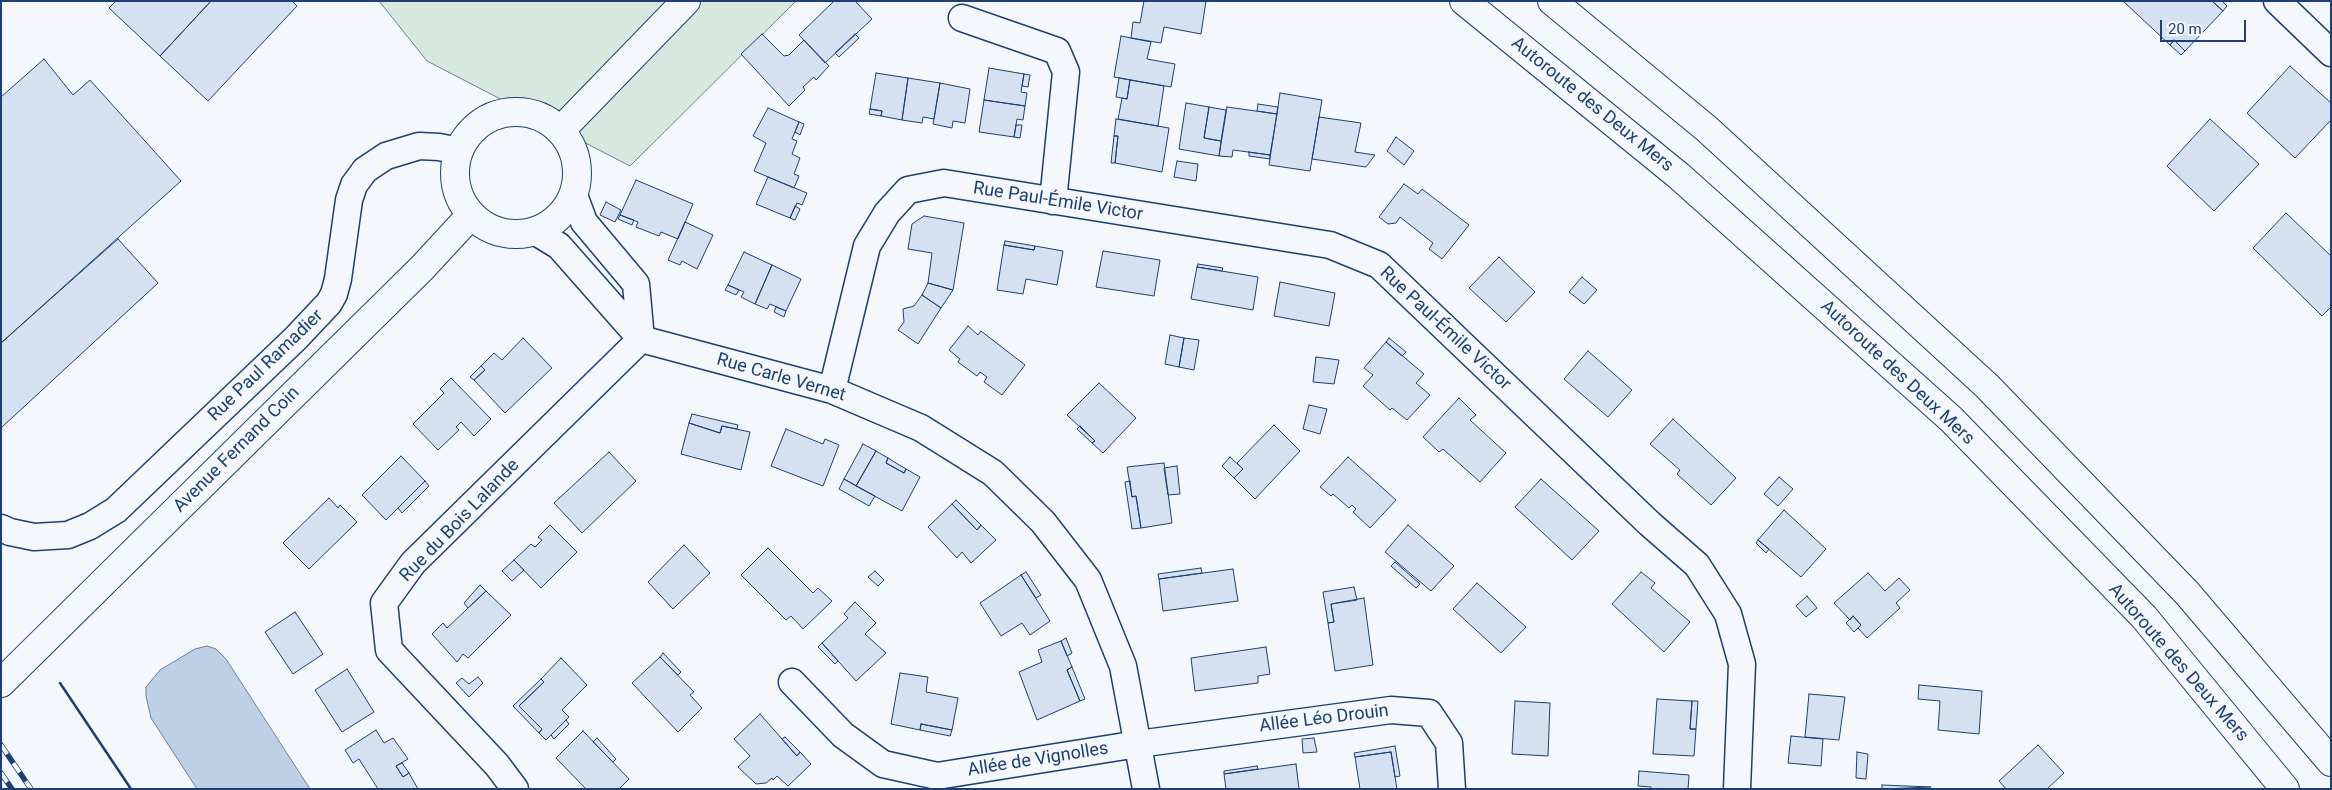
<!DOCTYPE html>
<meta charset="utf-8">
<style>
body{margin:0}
#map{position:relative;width:2332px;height:790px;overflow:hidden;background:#f4f7fb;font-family:Roboto,sans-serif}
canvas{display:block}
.frame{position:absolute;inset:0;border:2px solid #1d3f73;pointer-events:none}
.scale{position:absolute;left:2160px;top:20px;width:86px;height:22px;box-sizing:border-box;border:2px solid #1d3f73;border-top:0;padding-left:6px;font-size:15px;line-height:18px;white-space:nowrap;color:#1d3f73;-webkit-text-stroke:4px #f4f7fb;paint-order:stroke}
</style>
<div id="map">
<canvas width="2332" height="790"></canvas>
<div class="frame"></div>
<div class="scale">20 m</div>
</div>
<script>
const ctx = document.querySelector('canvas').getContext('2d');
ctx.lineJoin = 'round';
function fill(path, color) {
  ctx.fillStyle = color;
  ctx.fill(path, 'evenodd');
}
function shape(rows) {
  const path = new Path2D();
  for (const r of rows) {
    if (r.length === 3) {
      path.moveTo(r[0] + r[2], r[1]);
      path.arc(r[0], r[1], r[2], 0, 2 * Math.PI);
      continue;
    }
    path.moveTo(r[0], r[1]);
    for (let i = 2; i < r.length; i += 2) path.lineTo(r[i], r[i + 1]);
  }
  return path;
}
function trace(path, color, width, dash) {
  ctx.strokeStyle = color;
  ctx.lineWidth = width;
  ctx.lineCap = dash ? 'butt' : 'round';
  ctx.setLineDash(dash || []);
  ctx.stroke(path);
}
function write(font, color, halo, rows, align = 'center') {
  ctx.font = font + ' Roboto,sans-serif';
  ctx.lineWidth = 4;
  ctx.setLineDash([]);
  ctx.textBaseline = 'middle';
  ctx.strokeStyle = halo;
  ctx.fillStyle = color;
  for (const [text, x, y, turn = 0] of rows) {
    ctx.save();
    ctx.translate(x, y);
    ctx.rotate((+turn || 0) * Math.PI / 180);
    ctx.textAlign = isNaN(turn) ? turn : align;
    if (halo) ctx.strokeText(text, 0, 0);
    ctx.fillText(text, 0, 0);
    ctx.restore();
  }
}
const green = shape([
 [379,1,796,1,630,166,427,61,379,1]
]);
const water = shape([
 [207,646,216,649,226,659,310,789,197,789,151,718,146,696,146,687,160,670,195,649,207,646]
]);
const building = shape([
 [116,1,211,1,160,56,109,8,116,1],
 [211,1,292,1,297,6,208,101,160,56,211,1],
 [834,1,855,1,872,19,825,63,799,35,834,1],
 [1144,1,1206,1,1201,34,1164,27,1161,43,1131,38,1133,22,1140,23,1144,1],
 [2123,1,2212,1,2223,11,2185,51,2174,40,2170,45,2123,1],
 [2212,1,2222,1,2227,6,2223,11,2212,1],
 [762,34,784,56,789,55,804,40,829,66,816,80,814,77,803,87,805,90,789,106,741,54,762,34],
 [855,34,859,38,839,57,835,53,855,34],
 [1121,36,1151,42,1147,59,1175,64,1171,87,1114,77,1121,36],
 [2174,40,2185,51,2181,55,2170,45,2174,40],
 [44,59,73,95,90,80,181,181,1,343,1,97,44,59],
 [2290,66,2331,103,2331,120,2295,158,2247,113,2290,66],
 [989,68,1024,74,1021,92,1027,93,1025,106,984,100,989,68],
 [876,73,908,78,902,120,881,116,882,111,870,109,876,73],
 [1024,74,1030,75,1028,87,1022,86,1024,74],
 [908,78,940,83,934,119,923,117,922,123,902,120,908,78],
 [1119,78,1130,80,1127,99,1116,97,1119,78],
 [1130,80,1164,86,1158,126,1118,119,1122,98,1127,99,1130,80],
 [940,83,970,89,965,123,953,121,952,128,933,124,940,83],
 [1280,93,1322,100,1310,171,1269,165,1280,93],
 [984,100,1025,106,1023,120,1017,119,1014,137,979,132,984,100],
 [1186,103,1209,107,1204,138,1221,141,1219,156,1179,149,1186,103],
 [1258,104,1278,107,1277,114,1257,111,1258,104],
 [1209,107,1226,110,1221,141,1204,138,1209,107],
 [1227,107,1277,114,1270,155,1233,150,1232,157,1219,156,1227,107],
 [768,108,799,122,792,139,797,141,792,154,800,158,794,174,799,176,794,188,754,171,766,143,753,136,768,108],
 [870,109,882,111,881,116,869,114,870,109],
 [1319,117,1361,123,1355,152,1375,155,1366,167,1312,159,1319,117],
 [1116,119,1169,128,1162,172,1115,163,1118,136,1114,136,1116,119],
 [2210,119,2259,164,2214,211,2167,166,2210,119],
 [799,122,804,124,800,135,795,132,799,122],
 [1016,125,1022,125,1020,138,1014,137,1016,125],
 [1114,136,1118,136,1115,163,1111,163,1114,136],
 [1396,137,1414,151,1404,165,1387,151,1396,137],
 [1249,152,1270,155,1270,159,1249,156,1249,152],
 [1177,161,1198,164,1196,181,1174,177,1177,161],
 [768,177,807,193,802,205,797,203,790,218,756,204,768,177],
 [636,180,693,204,678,239,661,232,659,236,636,227,638,222,620,215,636,180],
 [1404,184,1418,194,1422,189,1469,225,1442,259,1429,249,1433,243,1400,217,1396,223,1388,224,1379,217,1404,184],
 [606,202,621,210,615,222,600,215,606,202],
 [795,206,800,209,795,220,790,218,795,206],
 [2286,213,2331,256,2331,307,2322,316,2253,248,2286,213],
 [620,215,634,220,632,225,618,219,620,215],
 [924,216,964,223,953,290,928,283,932,253,908,249,912,224,924,216],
 [685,222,713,235,697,269,682,261,680,265,668,260,685,222],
 [118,239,158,283,1,428,1,343,118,239],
 [1005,241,1035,246,1034,250,1004,245,1005,241],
 [1004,245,1034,250,1035,246,1063,251,1057,285,1026,279,1023,294,997,290,1004,245],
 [1103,251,1160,260,1154,296,1096,287,1103,251],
 [744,252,772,265,755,304,741,297,744,292,728,285,744,252],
 [1499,257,1535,292,1506,322,1469,288,1499,257],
 [1198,264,1223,268,1222,271,1197,267,1198,264],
 [772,265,801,279,786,311,770,304,767,309,755,304,772,265],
 [1197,267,1258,277,1253,310,1191,299,1197,267],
 [1582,277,1597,290,1584,304,1569,292,1582,277],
 [1280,282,1335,293,1329,326,1274,316,1280,282],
 [928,283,953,290,941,308,922,295,928,283],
 [728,285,739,290,736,295,725,290,728,285],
 [922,295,941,308,918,344,898,330,904,322,903,309,914,306,922,295],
 [776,307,786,311,784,317,774,312,776,307],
 [968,326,978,335,981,331,1025,365,1002,395,984,382,987,377,980,372,977,376,958,362,960,359,949,350,968,326],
 [1170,335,1184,338,1179,367,1165,364,1170,335],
 [523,338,552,368,505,413,474,380,485,370,481,366,494,353,502,360,523,338],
 [1184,338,1199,340,1194,370,1179,367,1184,338],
 [1389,338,1406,352,1402,356,1386,342,1389,338],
 [1386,342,1424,374,1416,383,1430,395,1407,420,1392,408,1390,410,1363,386,1373,375,1364,368,1386,342],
 [1588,351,1632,390,1608,417,1564,379,1588,351],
 [1316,357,1339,360,1334,384,1313,382,1316,357],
 [481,366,485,370,474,380,470,377,481,366],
 [451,378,491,419,474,436,461,422,456,427,459,430,438,450,413,424,444,393,440,389,451,378],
 [1099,383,1136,418,1103,453,1092,443,1095,441,1067,415,1099,383],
 [1459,398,1476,415,1470,420,1506,453,1480,482,1443,449,1439,452,1423,437,1459,398],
 [1309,405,1327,409,1320,434,1303,429,1309,405],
 [692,414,738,425,737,429,722,426,720,433,689,423,692,414],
 [1673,419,1736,478,1711,505,1677,474,1680,470,1650,444,1673,419],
 [689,423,720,433,722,426,750,432,741,470,681,454,689,423],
 [1274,425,1300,451,1255,499,1234,478,1243,469,1237,463,1274,425],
 [1080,426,1095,441,1092,443,1077,429,1080,426],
 [786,429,823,444,825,439,839,445,823,486,771,466,786,429],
 [863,444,876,451,856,486,844,479,863,444],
 [876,451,888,458,886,463,904,473,906,469,920,477,902,511,856,486,876,451],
 [609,452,636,481,582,533,554,503,609,452],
 [401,456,425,481,386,520,362,495,401,456],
 [1230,457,1243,469,1234,478,1222,466,1230,457],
 [1348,457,1396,500,1370,528,1353,512,1356,509,1352,505,1349,508,1333,494,1331,496,1320,487,1348,457],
 [888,458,906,469,904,473,886,463,888,458],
 [1164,463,1172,523,1141,528,1136,496,1132,497,1127,467,1164,463],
 [1177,466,1180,494,1168,495,1164,468,1177,466],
 [1779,477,1793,489,1778,506,1764,494,1779,477],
 [844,479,875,496,869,506,839,489,844,479],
 [1541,479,1599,531,1572,560,1515,507,1541,479],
 [425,481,429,486,402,513,398,508,425,481],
 [1130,481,1132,497,1136,496,1141,528,1132,529,1125,482,1130,481],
 [329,498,338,508,340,505,357,522,309,569,283,543,329,498],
 [956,500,981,525,977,530,952,504,956,500],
 [952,504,977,530,981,525,996,540,971,563,962,552,957,558,928,527,952,504],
 [1784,510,1826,549,1801,577,1758,540,1784,510],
 [550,525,577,552,541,588,514,560,531,544,535,547,542,540,538,537,550,525],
 [1408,525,1454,566,1431,591,1385,552,1408,525],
 [1758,540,1769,549,1766,553,1756,543,1758,540],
 [684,545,710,573,673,609,648,582,684,545],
 [768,548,813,593,818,588,832,601,803,629,791,616,786,620,741,575,768,548],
 [514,560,524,570,512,581,502,571,514,560],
 [1395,562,1420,584,1416,588,1391,566,1395,562],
 [1201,568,1202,573,1159,579,1158,574,1201,568],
 [1233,569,1238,601,1163,611,1159,579,1233,569],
 [875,571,884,580,878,586,868,577,875,571],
 [1026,572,1041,595,1036,598,1021,575,1026,572],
 [1641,572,1655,583,1651,588,1690,622,1664,652,1612,604,1641,572],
 [1868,573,1885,591,1899,578,1910,590,1896,603,1900,608,1867,638,1858,628,1861,625,1853,616,1850,620,1834,603,1868,573],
 [1021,575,1050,621,1030,635,1022,623,1001,636,980,603,1021,575],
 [1477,583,1526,627,1501,653,1453,609,1477,583],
 [480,585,486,591,468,608,464,603,480,585],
 [1354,587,1357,600,1331,604,1334,622,1328,623,1323,592,1354,587],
 [486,591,511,615,468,658,463,654,457,662,432,634,443,623,447,628,486,591],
 [1807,596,1817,608,1806,617,1796,606,1807,596],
 [1364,598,1373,665,1335,671,1328,623,1334,622,1331,604,1364,598],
 [855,602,876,623,865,634,886,653,856,681,822,643,848,618,844,614,855,602],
 [295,612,323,654,293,674,265,632,295,612],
 [1853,616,1861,625,1854,632,1846,623,1853,616],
 [1066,638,1072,653,1067,656,1061,641,1066,638],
 [1061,641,1072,667,1067,670,1080,701,1037,720,1019,672,1042,662,1038,650,1061,641],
 [822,643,838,661,835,664,818,647,822,643],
 [1266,647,1270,674,1258,676,1258,683,1195,691,1191,658,1266,647],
 [663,653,681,672,678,675,660,657,663,653],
 [660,657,694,692,690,695,702,708,678,732,632,683,660,657],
 [561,658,587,685,562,710,569,717,546,740,539,733,542,729,519,706,544,682,541,679,561,658],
 [1072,667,1085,699,1080,701,1067,670,1072,667],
 [347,669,374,712,342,732,315,690,347,669],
 [900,673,928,677,926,692,958,698,952,730,921,724,920,730,891,724,900,673],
 [478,677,483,683,469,697,456,683,462,678,469,684,478,677],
 [541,679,544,682,519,706,542,729,539,733,513,706,541,679],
 [1919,685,1982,691,1979,734,1938,730,1940,701,1918,699,1919,685],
 [1809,694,1845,697,1839,740,1805,737,1809,694],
 [1657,699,1692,701,1690,729,1696,729,1694,756,1653,754,1657,699],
 [1515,701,1550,703,1548,756,1512,754,1515,701],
 [1692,701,1698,701,1696,729,1690,729,1692,701],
 [760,714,797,756,800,752,811,764,788,786,777,776,773,780,772,778,766,783,756,784,738,767,750,756,734,739,760,714],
 [566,720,569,724,554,739,551,735,566,720],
 [921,724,952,730,950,736,920,730,921,724],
 [376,730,384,743,393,738,408,759,396,766,403,777,409,773,418,789,378,789,359,759,353,763,345,750,376,730],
 [583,731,629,779,619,789,586,789,556,758,583,731],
 [1791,736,1823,739,1821,766,1788,763,1791,736],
 [785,737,800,752,797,756,782,739,785,737],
 [597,738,616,759,613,762,593,742,597,738],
 [1314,738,1317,752,1303,753,1302,739,1314,738],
 [2038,745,2064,773,2047,789,2006,789,1999,781,2038,745],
 [1395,746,1400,776,1395,777,1391,752,1355,757,1354,753,1395,746],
 [1391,752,1397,789,1360,789,1355,757,1391,752],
 [1857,752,1868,754,1866,779,1856,778,1857,752],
 [402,763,409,773,403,777,396,766,402,763],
 [1296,764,1299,789,1226,789,1224,774,1296,764],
 [1257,766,1258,769,1224,774,1224,771,1257,766],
 [1639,771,1689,775,1688,789,1651,789,1651,787,1638,786,1639,771],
 [1882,785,1931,787,1882,789,1882,785]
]);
const street = shape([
 [2277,1,2331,53],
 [962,18,1057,51,1066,72,1053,201],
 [574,195,584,222,636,284,641,339],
 [536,232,559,246,641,339,832,390,921,428,993,473,1043,522,1088,580,1123,666,1146,789],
 [832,390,867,246,887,213,908,190,944,183,1330,245,1379,265,1650,524,1697,565,1728,614,1742,664,1737,789],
 [1,528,10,532,34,537,68,535,90,526,116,510,296,338,329,303,334,294,338,279,349,200,354,185,365,170,386,156,419,146,439,147,459,151],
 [792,682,843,735,883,764,937,776,1138,744,1391,710,1429,713,1449,743,1452,789],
 [515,789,497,765,389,650,384,603,413,563,641,339]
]);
const secondary = shape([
 [516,173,61],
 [560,131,686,1],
 [1,683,422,268,471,215]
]);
const highway = shape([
 [1464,1,1679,176,1951,419,2144,617,2285,789],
 [1552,1,1707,129,1987,386,2187,593,2331,762]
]);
const rail = shape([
 [1,745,31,789],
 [1,773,12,789]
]);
const wall = shape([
 [60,683,131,789]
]);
const streetNames = [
 ["Autoroute des Deux Mers",1592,105,39],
 ["Rue Paul-Émile Victor",1058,202,9],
 ["Rue Paul-Émile Victor",1445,329,43],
 ["Rue Paul Ramadier",266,366,-44],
 ["Autoroute des Deux Mers",1897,373,43],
 ["Rue Carle Vernet",781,378,16],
 ["Avenue Fernand Coin",237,450,-45],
 ["Rue du Bois Lalande",460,521,-46],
 ["Autoroute des Deux Mers",2178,663,49],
 ["Allée Léo Drouin",1324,719,-7],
 ["Allée de Vignolles",1038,760,-9]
];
fill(green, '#d7e8df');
trace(green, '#687fa3', 1);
fill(water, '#bed0e5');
trace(water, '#687fa3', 1);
fill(building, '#d5e0f0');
trace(building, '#1d3f73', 1);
trace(street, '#1d3f73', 29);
trace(secondary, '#1d3f73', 30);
trace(highway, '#1d3f73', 30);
trace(street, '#f4f7fb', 26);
trace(secondary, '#f4f7fb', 28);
trace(highway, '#f4f7fb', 28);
trace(rail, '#1d3f73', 5.5);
trace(rail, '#f4f7fb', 4, [11]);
trace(wall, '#1d3f73', 2.5);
write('18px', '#1d3f73', '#f4f7fb', streetNames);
</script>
